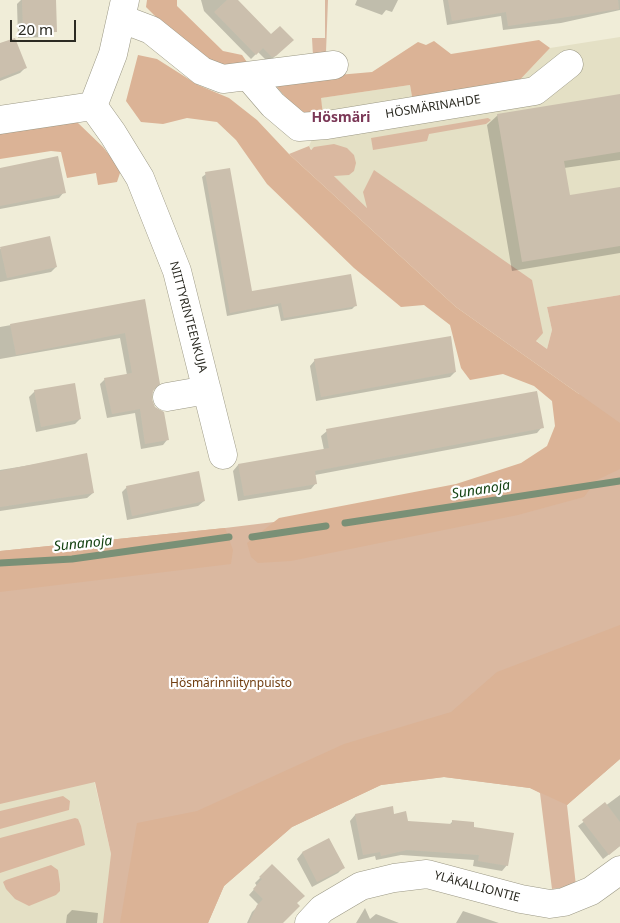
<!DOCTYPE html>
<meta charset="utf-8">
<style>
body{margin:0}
#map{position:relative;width:620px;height:923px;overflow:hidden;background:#f0edd8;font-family:"Noto Sans",sans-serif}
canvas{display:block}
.scale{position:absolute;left:10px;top:20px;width:66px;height:22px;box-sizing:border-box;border:2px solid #2c2b23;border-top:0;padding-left:6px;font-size:15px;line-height:18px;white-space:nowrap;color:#2c2b23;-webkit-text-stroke:4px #fff;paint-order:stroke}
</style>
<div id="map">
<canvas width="620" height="923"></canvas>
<div class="scale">20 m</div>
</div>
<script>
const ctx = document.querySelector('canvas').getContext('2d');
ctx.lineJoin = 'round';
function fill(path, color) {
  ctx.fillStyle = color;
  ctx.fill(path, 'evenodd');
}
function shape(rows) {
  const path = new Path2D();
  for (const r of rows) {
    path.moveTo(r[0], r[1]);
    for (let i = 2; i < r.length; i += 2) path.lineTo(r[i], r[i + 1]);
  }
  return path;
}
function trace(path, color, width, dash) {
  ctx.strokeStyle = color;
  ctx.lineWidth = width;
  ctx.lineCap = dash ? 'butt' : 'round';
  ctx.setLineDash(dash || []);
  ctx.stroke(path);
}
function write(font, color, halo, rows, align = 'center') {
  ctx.font = font + ' "Noto Sans",sans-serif';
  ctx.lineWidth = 4.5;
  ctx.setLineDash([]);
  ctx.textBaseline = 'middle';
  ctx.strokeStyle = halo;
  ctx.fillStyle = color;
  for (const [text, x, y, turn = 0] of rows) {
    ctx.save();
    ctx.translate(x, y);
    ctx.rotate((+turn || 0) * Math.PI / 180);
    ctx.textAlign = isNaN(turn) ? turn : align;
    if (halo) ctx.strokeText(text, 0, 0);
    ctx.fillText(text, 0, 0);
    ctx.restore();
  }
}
const built = shape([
 [620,37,620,295,547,307,552,330,547,349,368,209,333,175,309,146,323,115,320,98,410,85,413,101,514,86,550,48],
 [64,649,111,854,128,868,120,923,0,923,0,664]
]);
const green = shape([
 [325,0,328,0,326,52,322,56,313,56,312,38,325,38],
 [488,118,491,120,486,124,429,134,427,141,373,150,371,138],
 [334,144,347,148,354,155,356,163,354,171,349,175,334,176,367,208,363,192,374,170,532,280,543,333,536,341,547,349,552,330,547,307,620,295,620,759,567,805,576,886,552,889,540,793,530,788,444,777,381,785,292,827,224,886,208,923,103,923,111,854,95,782,0,804,0,551,225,528,585,484,579,394,456,307,289,154,309,146,311,150,314,147],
 [63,796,70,801,69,810,0,829,0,811],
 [75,818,78,819,81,826,85,845,0,873,0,838],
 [51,865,58,870,60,884,60,891,56,895,29,906,15,899,6,889,3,882,6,880]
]);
const forest = shape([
 [147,0,177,0,177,6,223,51,242,55,249,65,210,68,203,64,146,7],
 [539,40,550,48,514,86,413,102,410,85,321,98,323,115,311,119,293,106,276,86,315,77,372,72,418,42,426,45,434,41,451,54],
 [138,55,157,59,198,85,229,98,257,120,289,154,456,307,620,423,620,469,597,480,584,497,518,515,291,561,258,563,251,557,247,543,279,518,456,484,521,463,547,446,555,426,552,401,534,386,503,374,470,380,461,368,450,325,424,305,401,307,354,268,267,184,236,140,217,122,187,118,163,124,141,122,126,101],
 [58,117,78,123,103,147,121,170,117,182,98,185,96,173,67,178,61,152,51,151,0,159,0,127],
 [225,528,233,550,231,564,0,592,0,551],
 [620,625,620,759,567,805,530,788,444,777,381,785,292,827,224,886,208,923,120,923,137,823,197,811,344,744,451,712,497,672]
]);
const shadow = shape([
 [21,0,54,0,55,31,50,37,18,38,17,4],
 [201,0,236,0,271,36,292,40,271,60,267,61,258,52,251,59,204,11],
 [357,0,398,0,392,12,386,10,382,15,355,5],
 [443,0,620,0,620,10,561,23,503,30,501,16,447,25],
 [0,45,25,68,20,73,0,81],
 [620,95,620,160,564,168,569,196,620,188,620,253,512,271,487,125,498,115],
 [0,169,64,192,59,198,0,209],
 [206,174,251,293,355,306,352,309,281,321,278,306,227,316,202,177],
 [49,238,56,267,51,272,0,282,0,249],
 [144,301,150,399,167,440,163,445,141,449,135,413,107,418,100,384,105,379,127,375,120,338,0,359,0,327],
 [315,360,455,372,450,377,316,401,310,366],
 [35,391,80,419,75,424,36,432,29,397],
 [542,427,537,433,315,475,316,483,311,489,238,501,233,471,238,465,324,450,321,436,327,431],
 [86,456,93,493,87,498,0,511,0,470],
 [127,487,204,501,198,506,127,520,122,492],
 [620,795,620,846,603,859,578,826],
 [355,815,393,815,407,822,449,825,452,822,472,828,507,865,502,871,473,866,474,860,401,855,376,860,375,856,358,860,350,821],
 [329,840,343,868,338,873,312,887,297,859,302,853],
 [272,866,281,923,247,923,252,912,259,905,249,895,257,886,255,883],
 [365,908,370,919,376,914,399,923,356,923],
 [72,910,98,913,97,923,66,923,67,915],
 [463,911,499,923,456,923]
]);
const stream = shape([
 [345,523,620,481],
 [252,537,326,526],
 [0,563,72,559,229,537]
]);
const building = shape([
 [22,0,56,0,57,32,23,33],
 [227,0,238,0,271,34,280,26,294,40,276,56,272,57,263,48,256,55,214,12],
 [448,0,618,0,619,9,508,26,506,12,452,21],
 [15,38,27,68,0,78,0,43],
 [620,94,620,152,564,161,570,195,620,187,620,246,522,262,497,114],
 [58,156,66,193,0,206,0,168],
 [230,168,252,291,351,274,357,306,284,318,281,303,230,313,205,172],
 [50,236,57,267,7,278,0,247],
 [145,299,160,384,153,391,152,399,155,407,164,412,169,440,145,444,140,409,112,414,104,378,132,373,125,333,16,355,10,324],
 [451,336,456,372,321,397,314,359],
 [75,383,81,419,41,427,34,390],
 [537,391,544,428,315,471,317,484,244,496,238,464,329,448,326,429],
 [87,453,94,493,0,507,0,471],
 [199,471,205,501,132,516,126,486],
 [605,802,620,822,620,846,609,855,582,820],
 [393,806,394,814,406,811,408,821,452,824,452,820,474,822,474,827,514,833,508,866,478,861,479,855,407,850,381,856,380,852,363,855,355,814],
 [329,838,345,868,317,882,302,852],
 [272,864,305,896,297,903,300,906,283,923,249,923,257,905,263,899,253,889,262,879,259,877]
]);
const minor = shape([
 [122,19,151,30,202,71,223,79,334,65],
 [249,77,273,105,299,127,327,125,535,91,569,64],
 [93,106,113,134,140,178,177,271,223,455],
 [93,106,113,54,125,0],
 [0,120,93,106],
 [167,397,207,390],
 [309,923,322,909,361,886,394,878,427,874,521,899,550,904,564,902,591,891,620,870]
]);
const streetNames = [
 ["HÖSMÄRINAHDE",433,107,-9],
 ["NIITTYRINTEENKUJA",188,317,75],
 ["YLÄKALLIONTIE",477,887,15]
];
const parkNames = [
 ["Hösmärinniitynpuisto",231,684]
];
const neighbourhoodNames = [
 ["Hösmäri",341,118]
];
const waterNames = [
 ["Sunanoja",481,490,-9],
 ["Sunanoja",83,544,-6]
];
fill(built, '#e4e0c5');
fill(green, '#dab8a0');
fill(forest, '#dbb396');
fill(shadow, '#0003');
trace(stream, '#7a9076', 7);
fill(building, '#cbbfad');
trace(minor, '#9b9885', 29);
trace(minor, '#fff', 28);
write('12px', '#2c2b23', '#fff', streetNames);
write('12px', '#703d0f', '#fff', parkNames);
write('bold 14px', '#7b3857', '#fff', neighbourhoodNames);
write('italic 14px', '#154313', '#fff', waterNames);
</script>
